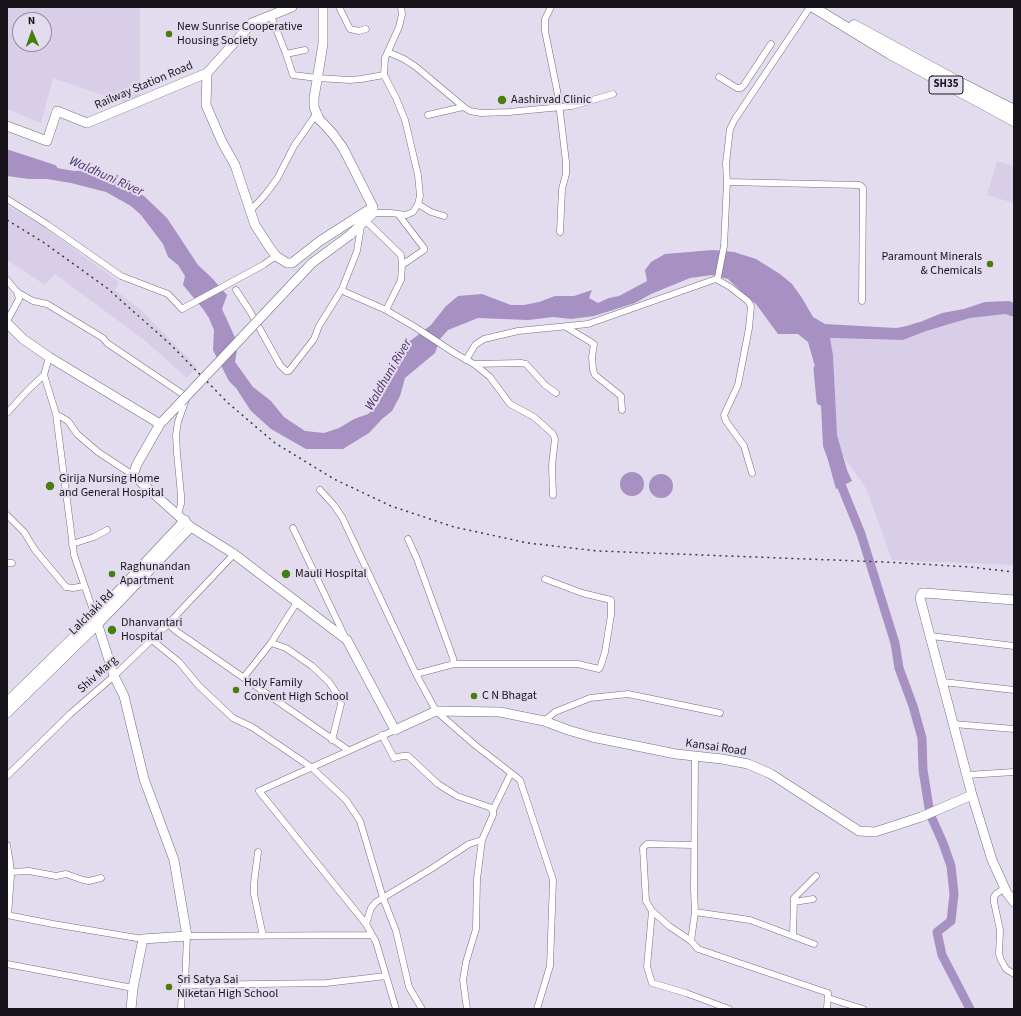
<!DOCTYPE html>
<style>
body{margin:0}
#map{position:relative;width:1021px;height:1016px;overflow:hidden;background:#e3dcee;font-family:"Source Sans 3",sans-serif}
canvas{display:block}
.frame{position:absolute;inset:0;border:8px solid #17151b;pointer-events:none}
.north{position:absolute;left:12px;top:12px;width:40px;height:40px;box-sizing:border-box;background:#e3dcee;border:1px solid #918c9a;border-radius:50%;rotate:358deg;font-size:11px;font-weight:700;line-height:16px;text-align:center;color:#17151b}
.north::after{content:'';display:block;margin:auto;width:14px;height:18px;background:#487d10;clip-path:polygon(50% 0,100% 100%,50% 72%,0 100%)}
</style>
<div id="map">
<canvas width="1021" height="1016"></canvas>
<div class="frame"></div>
<div class="north">N</div>
</div>
<script>
const ctx = document.querySelector('canvas').getContext('2d');
ctx.lineJoin = 'round';
function fill(path, color) {
  ctx.fillStyle = color;
  ctx.fill(path, 'evenodd');
}
function shape(rows) {
  const path = new Path2D();
  for (const r of rows) {
    if (r.length === 3) {
      path.moveTo(r[0] + r[2], r[1]);
      path.arc(r[0], r[1], r[2], 0, 2 * Math.PI);
      continue;
    }
    path.moveTo(r[0], r[1]);
    for (let i = 2; i < r.length; i += 2) path.lineTo(r[i], r[i + 1]);
  }
  return path;
}
function trace(path, color, width, dash) {
  ctx.strokeStyle = color;
  ctx.lineWidth = width;
  ctx.lineCap = dash ? 'butt' : 'round';
  ctx.setLineDash(dash || []);
  ctx.stroke(path);
}
function write(font, color, halo, rows, align = 'center') {
  ctx.font = font + ' "Source Sans 3",sans-serif';
  ctx.lineWidth = 4;
  ctx.setLineDash([]);
  ctx.textBaseline = 'middle';
  ctx.strokeStyle = halo;
  ctx.fillStyle = color;
  for (const [text, x, y, turn = 0] of rows) {
    ctx.save();
    ctx.translate(x, y);
    ctx.rotate((+turn || 0) * Math.PI / 180);
    ctx.textAlign = isNaN(turn) ? turn : align;
    if (halo) ctx.strokeText(text, 0, 0);
    ctx.fillText(text, 0, 0);
    ctx.restore();
  }
}
const built = shape([
 [7,7,140,7,140,108,53,78,41,123,7,109],
 [20,20,44,20,44,44,20,44],
 [997,161,1014,166,1014,203,987,195],
 [7,205,43,226,119,282,115,290,141,310,197,367,187,378,143,339,55,274,45,285,7,260],
 [995,314,1005,314,1014,317,1014,565,892,560,866,488,842,454,837,435,836,423,833,355,830,338,843,339,903,340,926,331,970,318]
]);
const water = shape([
 [7,157,16,161,74,171,91,170,144,196,167,218,198,265,211,277,227,295,222,309,238,344,235,362,253,387,271,401,284,417,305,431,324,433,339,428,354,419,368,414,379,403,382,393,393,373,401,354,410,341,431,325,446,306,458,296,482,294,511,305,524,305,539,302,555,296,574,296,592,290,589,298,598,303,609,298,619,296,647,281,645,270,651,262,665,254,713,250,734,252,756,259,780,274,792,284,802,298,813,317,825,324,896,328,913,325,942,313,964,309,985,302,1009,301,1014,303,1014,317,1005,314,970,318,926,331,903,340,830,338,833,355,837,435,847,470,852,481,836,489,828,460,823,446,820,384,808,342,798,334,778,334,756,304,748,298,728,279,712,275,690,278,651,294,635,303,594,316,571,319,553,317,528,320,478,318,448,330,440,339,435,353,405,378,400,396,392,411,382,419,369,433,343,449,306,449,271,429,251,411,236,388,229,381,213,350,214,330,209,318,203,309,183,285,185,276,178,265,168,257,163,244,141,215,131,206,106,192,71,183,47,179,29,179,7,176],
 [632,484,12],
 [661,486,12]
]);
const stream = shape([
 [906,327,919,323]
]);
const river = shape([
 [7,154,53,169],
 [818,369,821,401],
 [837,475,861,534,895,643,899,668,913,706,922,738,923,770,930,814,943,843,951,866,954,894,951,921,937,932,942,955,970,1009]
]);
const street = shape([
 [339,7,350,29,359,31,366,29],
 [551,7,545,19,545,31,558,95,566,162,566,174,562,189,560,232],
 [271,16,286,54,305,50],
 [388,52,404,59,416,67,465,108,470,111,481,113,509,112,572,106,613,94],
 [286,54,293,75,317,78,350,80,361,79,384,75],
 [719,77,737,88,741,88,744,85,771,44],
 [428,115,463,107],
 [727,182,859,185,861,186,863,188,862,301],
 [7,199,48,225,121,276,168,294,182,309,263,265,276,256],
 [418,204,431,212,444,216],
 [250,211,265,195,277,179,294,146,317,113],
 [373,213,391,213,406,215,413,212,418,204,420,196,418,175,405,120,396,98,384,75,385,58,399,27,402,14,401,7],
 [366,221,401,255,402,265],
 [361,226,357,251,342,289,345,292,386,310,415,327,456,354,474,364,490,377,510,404,534,417,553,434,555,439,552,465,553,495],
 [716,279,730,287,748,301,751,306,749,328,738,385,724,415,726,421,744,446,752,473],
 [7,280,17,292,33,301,47,304,103,338,107,343,184,395,186,399,178,422,176,435,177,453,181,495,181,504,178,514],
 [236,290,251,313,280,365,286,371,289,371,314,339,319,326,342,289],
 [386,310,401,280,402,265,424,250,424,248,398,214],
 [7,321,19,299,17,292],
 [566,327,594,344,592,357,593,370,595,375,621,396,622,410],
 [49,357,44,375,56,414,74,555,95,616],
 [466,360,475,345,484,339,518,331,588,324,716,279,718,277,724,246,727,182,726,163,730,129,735,119,810,7],
 [474,364,521,363,526,364,545,385,556,393],
 [7,413,28,390,44,375],
 [56,414,68,421,77,434,98,452,133,475],
 [320,490,333,504,342,517,416,674,436,711,475,745,520,780,553,880,550,966,537,1009],
 [7,515,24,532,35,550,66,587,73,588,84,586],
 [293,528,345,637],
 [408,539,417,559,453,658,454,664],
 [72,544,94,537,107,530],
 [7,563,12,563],
 [297,602,271,643,286,648,312,666,329,682,339,697,341,704,332,740],
 [168,624,176,631,348,750],
 [931,636,1014,646],
 [152,640,179,662,199,686,233,718,252,727,311,767,346,800,360,821,383,898,396,931,409,987,422,1009],
 [416,674,454,664,578,664,599,669,601,665,605,652,611,615,611,600,582,593,545,579],
 [244,677,271,643],
 [943,682,1014,690],
 [544,721,555,712,590,698,628,694,720,713],
 [954,724,1014,729],
 [395,730,259,791,366,924,376,942,396,1009],
 [382,735,394,758,403,756,408,756,438,784,457,796,489,807,493,810],
 [967,775,1014,772],
 [7,776,70,714,114,676,168,624,234,554],
 [7,845,10,863,11,876,8,915],
 [694,845,647,844,643,848,646,901,652,911,669,926,691,941,698,949,828,993,827,1009],
 [258,852,254,883,254,894,263,936],
 [11,872,29,871,56,876,66,874,83,880,89,881,101,878],
 [1005,888,996,894,994,897,994,902,1000,930,999,954,1001,960,1006,969,1014,974],
 [794,902,813,899],
 [652,911,647,967,652,983,686,993,729,1009],
 [695,912,750,920,814,944],
 [7,915,53,924,143,939],
 [366,924,371,908,376,902,431,869,469,844,482,840],
 [793,936,794,898,816,876],
 [691,941,695,912,694,889,695,756],
 [7,964,133,988],
 [185,984,191,985,326,983,386,976],
 [828,998,863,1009],
 [181,1009,182,990,185,984,187,936,372,935],
 [467,1009,463,980,466,962,476,929,477,879,482,840,493,815,493,810,511,773]
]);
const secondary = shape([
 [323,7,323,44,314,98,314,107,319,119,333,134,343,148,373,207,373,213,350,235],
 [207,73,206,105,222,142,235,165,255,225,270,248,276,256,287,263,292,263,320,241,373,207],
 [7,126,47,141,57,111,87,123,207,73,252,23,292,7],
 [7,323,23,339,49,357,160,424],
 [181,402,160,424,137,464,133,475,191,527,234,554,347,640,395,730,436,711,500,712,544,721,568,730,592,737,676,754,722,759,748,764,771,774,859,831,875,832,921,817,972,795],
 [1014,600,925,593,922,593,920,598,972,795,992,860,1007,893,1014,902],
 [95,616,114,676,124,696,144,779,174,860,187,936,143,939,133,988,131,1009],
 [7,702,95,616,185,520],
 [7,713,97,625,191,527]
]);
const primary = shape([
 [813,7,890,54,1014,121],
 [854,25,957,81,1014,110]
]);
const rail = shape([
 [7,220,43,242,107,288,170,344,228,403,275,443,334,479,391,506,454,527,528,543,598,551,885,562,970,567,1014,572]
]);
const secondaryBridge = shape([
 [181,402,312,263,350,235]
]);
const markers = [
 [169,34,4,"#487d10"],
 [502,100,5,"#487d10"],
 [990,264,4,"#487d10"],
 [50,486,5,"#487d10"],
 [112,574,4,"#487d10"],
 [286,574,5,"#487d10"],
 [112,630,5,"#487d10"],
 [236,690,4,"#487d10"],
 [474,696,4,"#487d10"],
 [169,987,4,"#487d10"]
];
const shields = [
 [946,85,34]
];
const shieldNames = [
 ["SH35",946,85]
];
const poiNames = [
 ["New Sunrise Cooperative",177,27],
 ["Housing Society",177,41],
 ["Aashirvad Clinic",511,100],
 ["Paramount Minerals",982,257,"right"],
 ["& Chemicals",982,271,"right"],
 ["Girija Nursing Home",59,479],
 ["and General Hospital",59,493],
 ["Raghunandan",120,567],
 ["Apartment",120,581],
 ["Mauli Hospital",295,574],
 ["Dhanvantari",121,623],
 ["Hospital",121,637],
 ["Holy Family",244,683],
 ["Convent High School",244,697],
 ["C N Bhagat",482,696],
 ["Sri Satya Sai",177,980],
 ["Niketan High School",177,994]
];
const streetNames = [
 ["Railway Station Road",144,86,-23],
 ["Lalchaki Rd",92,613,-45],
 ["Shiv Marg",98,675,-42],
 ["Kansai Road",716,748,8]
];
const waterNames = [
 ["Waldhuni River",106,177,24],
 ["Waldhuni River",389,375,-60]
];
fill(built, '#d8cee7');
fill(water, '#a691c2');
trace(stream, '#a691c2', 1.5);
trace(river, '#a691c2', 9);
trace(street, '#746e7e', 7);
trace(secondary, '#746e7e', 10);
trace(primary, '#746e7e', 11);
trace(street, '#fff', 6);
trace(secondary, '#fff', 9);
trace(primary, '#fff', 10);
trace(rail, '#3d3a43', 1.5, [2, 4]);
trace(secondaryBridge, '#746e7e', 10, []);
trace(secondaryBridge, '#fff', 9);
for (const [x, y, r, color] of markers) {
  const dot = new Path2D();
  dot.arc(x, y, r, 0, 2 * Math.PI);
  ctx.fillStyle = color;
  ctx.fill(dot);
  trace(dot, '#e3dcee', 1.5);
}
for (const [x, y, w] of shields) {
  const box = new Path2D();
  box.roundRect(x - w / 2, y - 9, w, 18, 3);
  ctx.fillStyle = '#e3dcee';
  ctx.fill(box);
  trace(box, '#17151b', 1);
}
write('bold 11px', '#17151b', null, shieldNames);
write('12px', '#17151b', '#e3dcee', poiNames, 'left');
write('12px', '#17151b', '#e3dcee', streetNames);
write('italic 13px', '#4c2e6b', '#e3dcee', waterNames);
</script>
